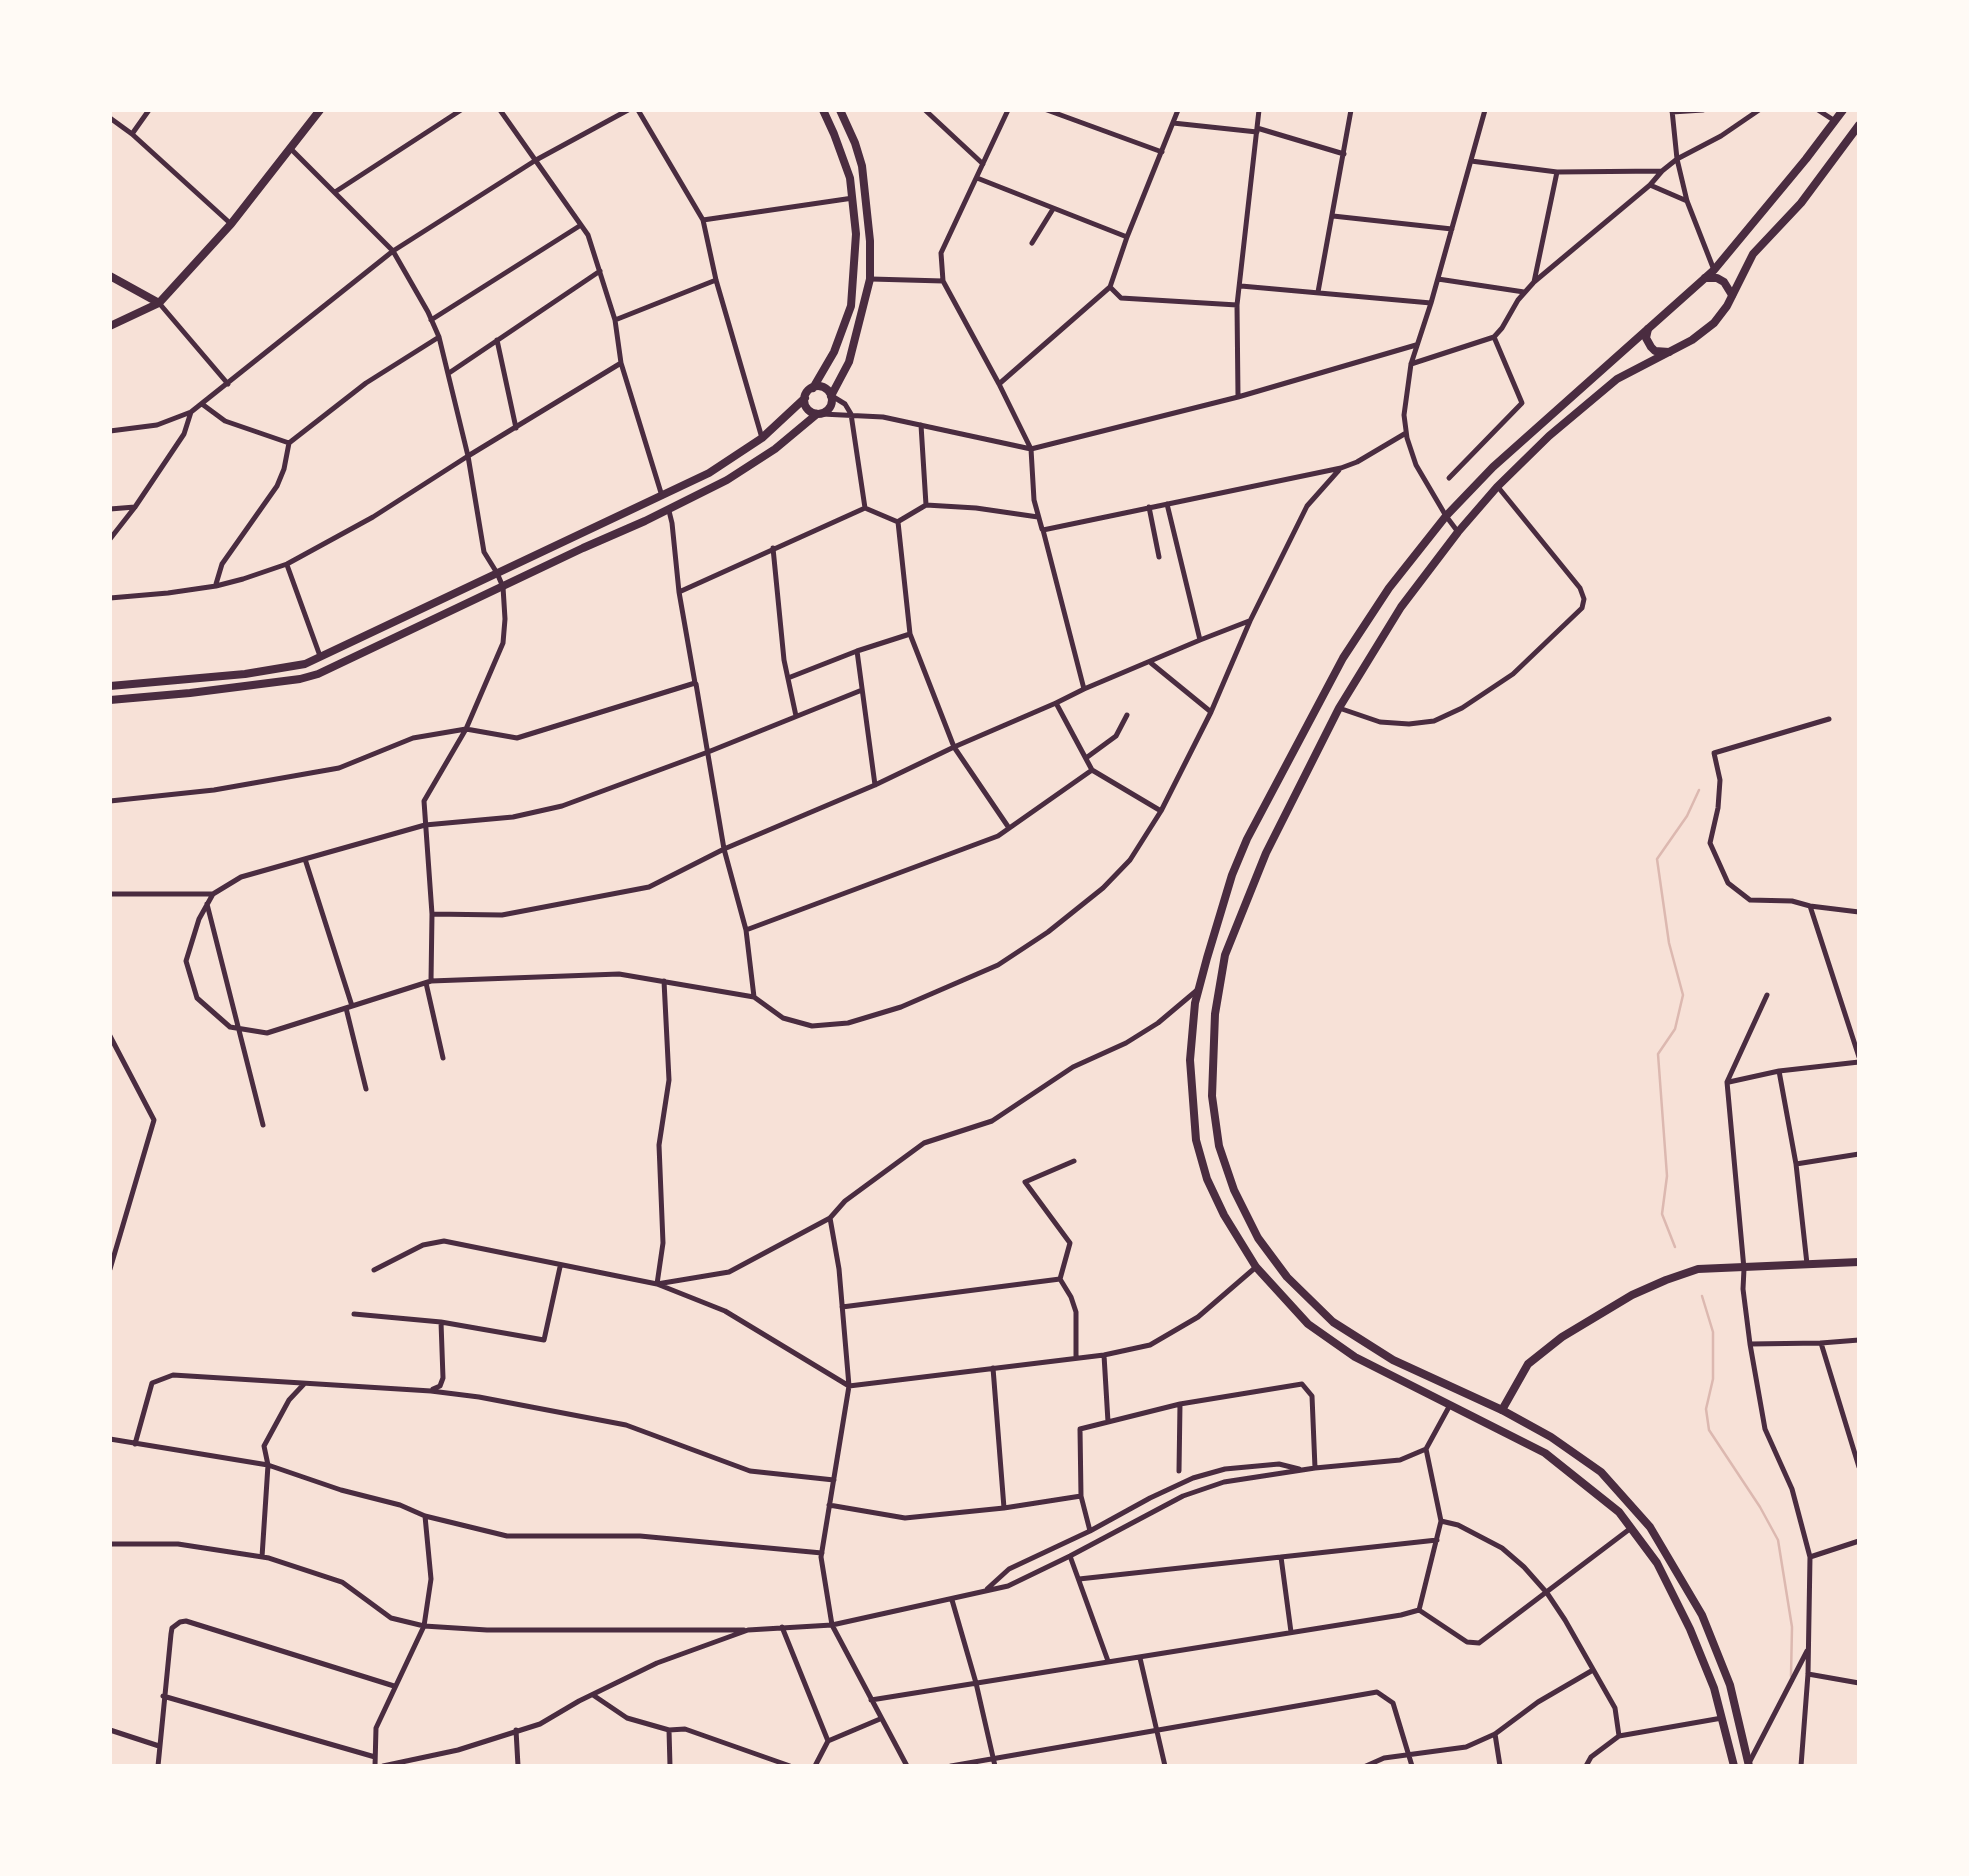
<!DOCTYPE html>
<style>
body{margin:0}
#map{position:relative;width:1969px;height:1876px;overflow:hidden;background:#f7e1d7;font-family:Barlow,sans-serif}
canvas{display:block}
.frame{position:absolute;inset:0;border:112px solid #fffaf5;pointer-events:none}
</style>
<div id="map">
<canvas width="1969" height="1876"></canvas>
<div class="frame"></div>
</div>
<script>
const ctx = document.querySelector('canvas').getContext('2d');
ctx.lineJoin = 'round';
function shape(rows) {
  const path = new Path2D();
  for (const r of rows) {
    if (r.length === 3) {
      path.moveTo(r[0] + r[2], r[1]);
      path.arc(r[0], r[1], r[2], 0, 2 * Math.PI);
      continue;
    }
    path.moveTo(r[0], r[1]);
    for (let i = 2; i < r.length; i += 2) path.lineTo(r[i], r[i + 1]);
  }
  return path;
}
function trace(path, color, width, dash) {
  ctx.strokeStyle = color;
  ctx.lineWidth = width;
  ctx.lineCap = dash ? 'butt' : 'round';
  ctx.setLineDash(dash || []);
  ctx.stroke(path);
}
const stream = shape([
 [1675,1247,1662,1214,1667,1176,1658,1054,1675,1029,1683,995,1669,943,1657,859,1687,816,1699,790],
 [1702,1296,1713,1332,1713,1379,1706,1409,1709,1430,1760,1507,1778,1540,1792,1627,1791,1676]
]);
const minor = shape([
 [500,110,588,235,615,320,621,363,662,496],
 [638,110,703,220,716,280,762,438],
 [925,110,983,164],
 [1008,110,941,253,943,281,999,384,1031,449,1034,500,1042,529],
 [1047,110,1162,152],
 [1672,110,1677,159,1687,201,1714,270],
 [1818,110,1835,121],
 [1672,112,1703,110],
 [110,118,132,134,231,224],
 [1173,123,1257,132],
 [1257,128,1344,154],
 [132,134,149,110],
 [291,149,393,251,536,160,628,110],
 [1471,161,1557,172,1662,171,1677,159,1721,136,1759,110],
 [977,178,1127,237],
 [1650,185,1687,201],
 [335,192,461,110],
 [1333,216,1452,229],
 [703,220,853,198],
 [1032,243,1053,209],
 [871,279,943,281],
 [1438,279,1524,292],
 [1534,282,1557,172],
 [1241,286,1431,303],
 [1110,287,1121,298,1237,305],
 [1318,292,1351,110],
 [159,303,228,384],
 [431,320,581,225],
 [615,320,716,280],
 [497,340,516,428],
 [1411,364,1494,337,1502,328,1518,300,1534,282,1650,185,1662,171],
 [449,373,600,271],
 [999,384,1110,287,1127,237,1178,110],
 [832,396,845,404,851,414,865,508,898,522,910,634,857,651,875,785],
 [1238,396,1237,305,1259,110],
 [202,404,225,421,289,443,366,383,439,337],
 [822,414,883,417,1031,449,1238,397,1416,345],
 [110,431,157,425,191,412,393,251,428,312,439,337,468,456,621,363],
 [1449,478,1522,403,1494,337],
 [926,505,976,508,1038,517],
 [1149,507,1159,557],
 [110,509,135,507],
 [669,511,672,523,679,592],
 [899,521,926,505,921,425],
 [1458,532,1446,516,1416,465,1407,438,1404,415,1411,364,1431,303,1485,110],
 [110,539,135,507,184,434,191,412],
 [773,548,784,660,796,716],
 [287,565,320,656],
 [216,584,222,564,277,486,284,469,289,443],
 [110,598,168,593,216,586,243,579,287,564,373,517,468,456,484,552,497,573,503,587,505,619,503,643,466,729,413,738,339,768,214,790,110,801],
 [910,634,954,747,1009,828],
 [1200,640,1249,621],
 [1151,663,1211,712],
 [788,678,857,651],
 [696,684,724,849,746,930,998,836,1092,770,1056,703],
 [1084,689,1200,640,1167,504],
 [1339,708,1380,722,1409,724,1434,721,1462,708,1513,674,1582,608,1584,599,1580,588,1498,487],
 [1829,719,1714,753,1720,780,1718,808,1710,843,1728,883,1750,900,1792,901,1810,906,1859,912],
 [1086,758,1116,736,1127,715],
 [1092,770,1161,811],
 [305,859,352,1006],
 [110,894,213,894],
 [207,904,263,1125],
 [1810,906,1859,1057],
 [432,914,502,915,649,887,724,849,875,785,954,747,1056,703,1084,689,1043,530,1341,468,1357,462,1406,433],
 [746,930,754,997,619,974,431,981,267,1033,230,1027,197,998,186,961,199,919,213,894,241,877,425,825,513,817,562,806,708,752,862,690],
 [431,981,432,914,424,801,466,729,517,738,695,683,679,592,865,508],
 [664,981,669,1080,659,1145,663,1243,657,1284,729,1272,830,1218,845,1201,924,1143,992,1121,1073,1067,1126,1043,1158,1023,1196,991],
 [426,983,443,1058],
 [1767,995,1727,1082,1744,1269,1743,1289,1750,1344,1765,1429,1792,1489,1810,1557,1808,1674,1801,1766],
 [754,997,783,1018,812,1026,848,1023,901,1007,998,965,1048,932,1103,888,1130,860,1161,811,1211,712,1250,621,1307,506,1339,470],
 [346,1008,366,1089],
 [110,1036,154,1120,110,1269],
 [1779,1071,1796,1164,1807,1264],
 [1729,1082,1779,1071,1859,1062],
 [1074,1161,1025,1182,1070,1243,1060,1279,1071,1297,1076,1312,1076,1357],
 [1796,1164,1859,1154],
 [830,1218,839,1269,849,1386,821,1557,832,1625,907,1766],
 [374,1270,423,1245,444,1241,657,1284,725,1311,849,1386,1104,1355,1150,1345,1198,1317,1256,1267],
 [842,1307,1060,1279],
 [354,1314,441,1322,544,1340,560,1267],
 [1821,1343,1859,1467],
 [1750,1344,1821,1343,1859,1340],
 [1104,1355,1108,1422],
 [993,1368,1004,1508],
 [433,1389,440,1386,443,1378,441,1322],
 [110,1439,268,1465,341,1490,400,1505,425,1516,507,1536,640,1536,822,1553],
 [135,1444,152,1383,173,1375,431,1391,479,1397,626,1425,750,1471,834,1480],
 [1179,1471,1180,1404],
 [829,1505,905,1518,1004,1508,1081,1496],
 [1441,1521,1458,1525,1502,1548,1524,1567,1547,1593,1565,1620,1615,1708,1619,1736,1591,1757,1586,1766],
 [1090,1531,1081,1496,1080,1429,1180,1404,1302,1384,1312,1396,1315,1468],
 [110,1544,178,1544,269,1558,342,1582,391,1618,424,1626,487,1630,744,1630],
 [1070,1556,1108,1661],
 [262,1557,268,1465,264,1446,289,1400,304,1384],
 [1281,1557,1291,1632],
 [1810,1557,1859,1541],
 [1079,1579,1437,1540],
 [987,1589,1009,1569,1090,1531,1150,1498,1193,1478,1225,1469,1279,1464,1299,1469],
 [952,1600,976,1683,995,1766],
 [1419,1610,1441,1521,1426,1449],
 [782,1627,828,1741],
 [1140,1658,1165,1766],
 [1808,1674,1859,1683],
 [593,1695,627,1718,669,1730,685,1729,790,1766],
 [163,1696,375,1757],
 [871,1700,1401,1615,1419,1610,1467,1642,1479,1643,1631,1528],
 [110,1730,159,1746],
 [516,1730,518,1766],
 [669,1730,670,1766],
 [1495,1734,1500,1766],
 [1619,1736,1722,1718],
 [1750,1761,1807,1651],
 [158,1766,171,1634,172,1628,180,1622,186,1621,394,1686],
 [375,1766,376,1728,424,1626,431,1579,425,1516],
 [383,1766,458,1750,540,1724,579,1701,657,1663,748,1630,832,1625,1008,1586,1070,1556,1183,1496,1224,1482,1315,1468,1400,1460,1426,1449,1450,1405],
 [815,1766,828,1741,880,1719],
 [951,1766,1377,1692,1393,1703,1412,1766],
 [1366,1766,1384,1758,1466,1747,1495,1734,1538,1702,1593,1670]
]);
const tertiary = shape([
 [110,276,159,303,231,224,320,110],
 [1705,278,1717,278,1724,282,1732,295],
 [110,326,159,303],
 [1648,329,1646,338,1651,347,1655,351,1669,352],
 [818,400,14],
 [813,388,834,352,851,306,856,234,850,178,834,134,823,110],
 [831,396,849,362,870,279,870,241,862,166,855,143,840,110],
 [110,686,245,674,305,664,709,473,762,438,805,398],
 [110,700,190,693,300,679,318,674,583,548,645,521,727,480,775,449,817,414],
 [1502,1410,1528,1364,1562,1337,1632,1295,1666,1280,1698,1269,1859,1262]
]);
const secondary = shape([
 [1734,1766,1714,1688,1690,1629,1657,1563,1619,1512,1545,1453,1355,1357,1308,1324,1256,1267,1224,1215,1207,1179,1196,1140,1190,1060,1195,1003,1207,958,1232,875,1247,839,1343,658,1389,588,1446,516,1493,467,1714,270,1806,159,1843,110],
 [1749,1766,1730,1685,1702,1615,1650,1527,1601,1472,1551,1437,1502,1410,1393,1360,1333,1322,1287,1277,1258,1238,1234,1190,1219,1146,1212,1096,1215,1014,1225,955,1266,853,1339,708,1401,607,1458,532,1497,487,1549,436,1617,379,1692,340,1714,323,1727,306,1753,254,1801,203,1859,125]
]);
trace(stream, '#dcb8b0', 2.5);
trace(minor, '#4a2c40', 5);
trace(tertiary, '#4a2c40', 8);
trace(secondary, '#4a2c40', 8);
</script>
